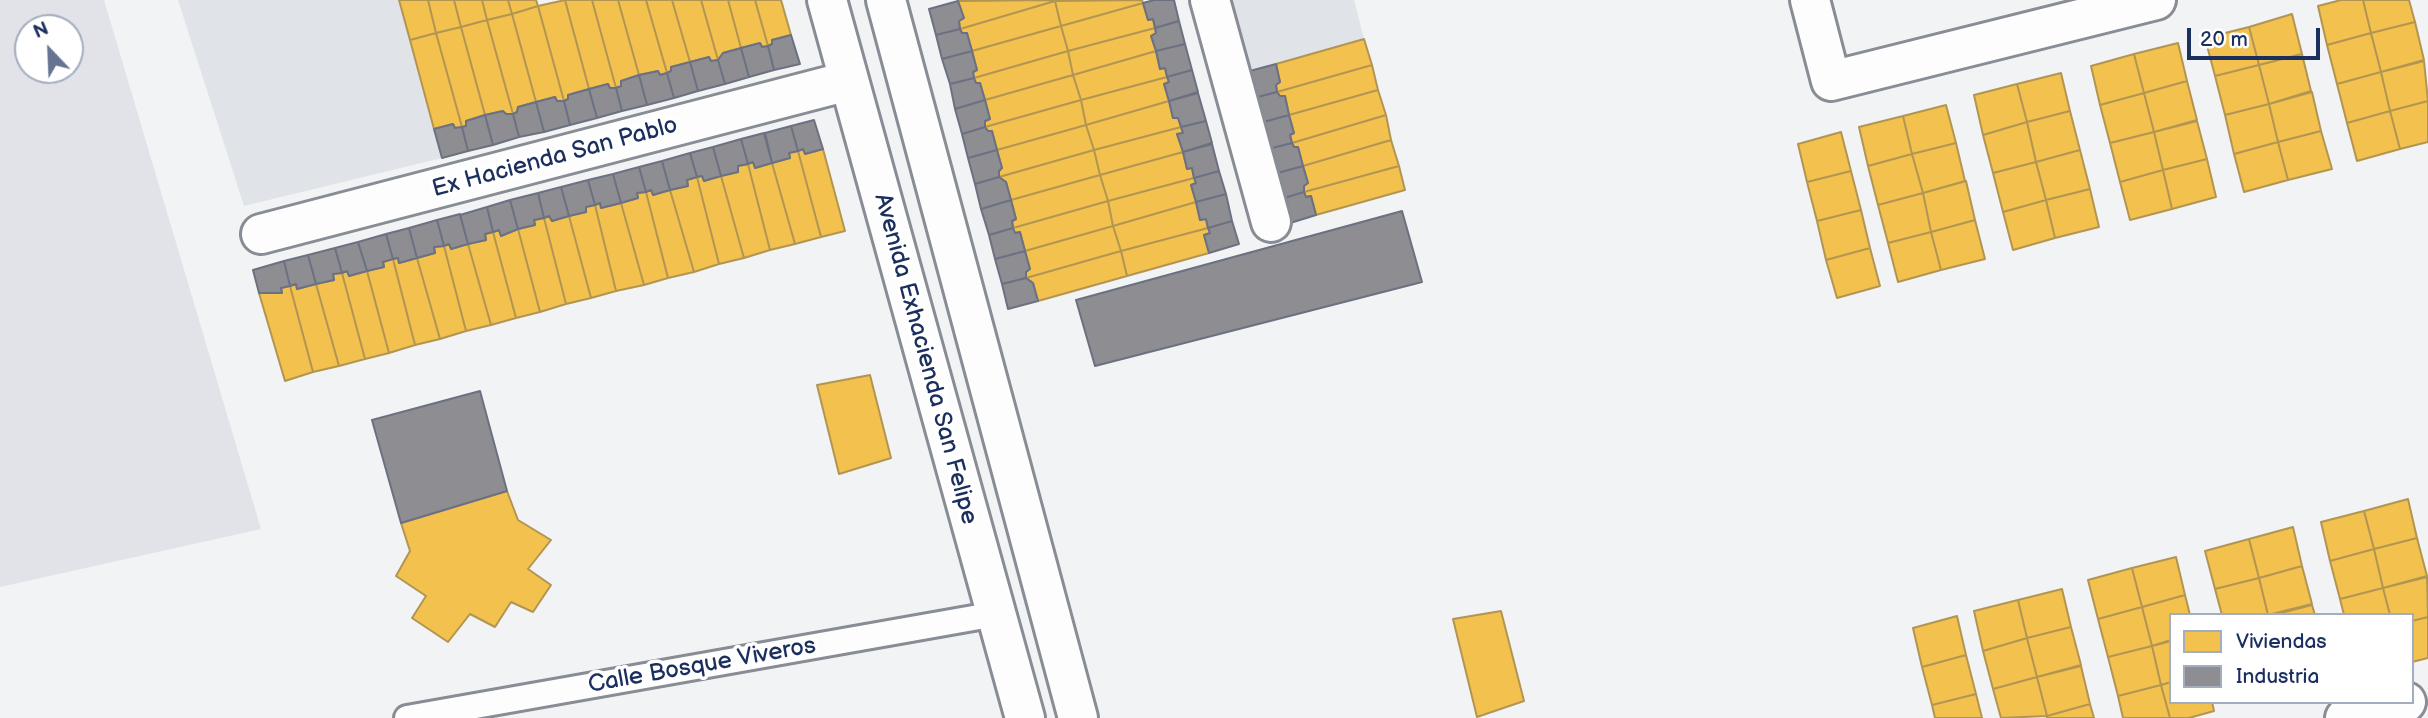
<!DOCTYPE html>
<style>
body{margin:0}
#map{position:relative;width:2428px;height:718px;overflow:hidden;background:#f2f3f4;font-family:"Balsamiq Sans",sans-serif}
canvas{display:block}
.legend{position:absolute;left:2169px;top:613px;width:245px;height:91px;box-sizing:border-box;background:#fff;border:2px solid #a4acbf;margin:0;padding:9px 12px;list-style:none;font-size:21px;color:#1b2f5e}
.legend li{display:flex;align-items:center;gap:14px;height:35px}
.legend b{width:35px;border:2px solid #a4acbf}
.north{position:absolute;left:14px;top:14px;width:70px;height:70px;box-sizing:border-box;background:#fff;border:2px solid #a4acbf;border-radius:50%;rotate:337deg;font-size:19px;font-weight:700;line-height:28px;text-align:center;color:#1b2f5e}
.north::after{content:'';display:block;margin:auto;width:24px;height:32px;background:#667492;clip-path:polygon(50% 0,100% 100%,50% 72%,0 100%)}
.scale{position:absolute;left:2187px;top:28px;width:133px;height:32px;box-sizing:border-box;border:4px solid #1b2f5e;border-top:0;padding-left:9px;font-size:21px;line-height:24px;white-space:nowrap;color:#1b2f5e;-webkit-text-stroke:5px #fff;paint-order:stroke}
</style>
<div id="map">
<canvas width="2428" height="718"></canvas>
<ul class="legend">
<li><b style="height:19px;background:#f2c14e"></b>Viviendas</li>
<li><b style="height:19px;background:#8d8d92"></b>Industria</li>
</ul>
<div class="north">N</div>
<div class="scale">20 m</div>
</div>
<script>
const ctx = document.querySelector('canvas').getContext('2d');
ctx.lineJoin = 'round';
function fill(path, color) {
  ctx.fillStyle = color;
  ctx.fill(path, 'evenodd');
}
function shape(rows) {
  const path = new Path2D();
  for (const r of rows) {
    path.moveTo(r[0], r[1]);
    for (let i = 2; i < r.length; i += 2) path.lineTo(r[i], r[i + 1]);
  }
  return path;
}
function trace(path, color, width, dash) {
  ctx.strokeStyle = color;
  ctx.lineWidth = width;
  ctx.lineCap = dash ? 'butt' : 'round';
  ctx.setLineDash(dash || []);
  ctx.stroke(path);
}
function write(font, color, halo, rows, align = 'center') {
  ctx.font = font + ' "Balsamiq Sans",sans-serif';
  ctx.lineWidth = 7;
  ctx.setLineDash([]);
  ctx.textBaseline = 'middle';
  ctx.strokeStyle = halo;
  ctx.fillStyle = color;
  for (const [text, x, y, turn = 0] of rows) {
    ctx.save();
    ctx.translate(x, y);
    ctx.rotate((+turn || 0) * Math.PI / 180);
    ctx.textAlign = isNaN(turn) ? turn : align;
    if (halo) ctx.strokeText(text, 0, 0);
    ctx.fillText(text, 0, 0);
    ctx.restore();
  }
}
const built = shape([
 [0,0,104,0,261,529,0,587],
 [28,28,70,28,70,70,28,70]
]);
const green = shape([
 [178,0,399,0,442,158,244,206],
 [1214,0,1354,0,1364,39,1246,72]
]);
const homes = shape([
 [399,0,428,0,436,33,410,40,399,0],
 [428,0,454,0,461,27,436,33,428,0],
 [454,0,482,0,487,20,461,27,454,0],
 [482,0,508,0,512,14,487,20,482,0],
 [508,0,536,0,538,6,512,14,508,0],
 [565,0,592,0,616,88,610,88,608,84,589,89,565,0],
 [565,0,589,89,568,95,568,99,564,101,538,6,565,0],
 [592,0,618,0,639,75,621,81,621,86,616,88,592,0],
 [618,0,646,0,667,73,660,75,658,71,639,75,618,0],
 [646,0,672,0,690,62,671,67,671,71,667,73,646,0],
 [672,0,701,0,718,60,711,61,709,57,690,62,672,0],
 [701,0,728,0,741,48,723,53,718,60,701,0],
 [728,0,755,0,768,46,762,47,760,43,741,48,728,0],
 [755,0,781,0,791,35,772,40,772,44,768,46,755,0],
 [1055,0,1055,1,960,29,959,21,964,18,958,1,1055,0],
 [1142,0,1143,3,1061,26,1055,1,1142,0],
 [2341,0,2363,0,2371,33,2327,45,2318,6,2341,0],
 [2363,0,2409,0,2415,22,2371,33,2363,0],
 [1055,1,1061,26,972,51,967,33,962,33,960,29,1055,1],
 [1143,3,1148,20,1153,19,1155,28,1068,51,1061,26,1143,3],
 [538,6,564,101,557,101,555,97,536,102,512,14,538,6],
 [512,14,536,102,518,107,517,112,513,114,487,20,512,14],
 [2292,14,2302,54,2259,65,2249,27,2292,14],
 [487,20,513,114,506,114,503,111,485,115,461,27,487,20],
 [2415,22,2424,60,2381,72,2371,33,2415,22],
 [1061,26,1068,51,974,78,973,72,977,70,972,51,1061,26],
 [461,27,485,115,466,121,466,126,462,127,436,33,461,27],
 [2249,27,2259,65,2215,76,2205,38,2249,27],
 [1155,28,1156,33,1151,36,1156,51,1073,75,1068,51,1155,28],
 [436,33,462,127,455,128,453,124,434,129,410,40,436,33],
 [2371,33,2381,72,2337,84,2327,45,2371,33],
 [1364,39,1372,65,1277,92,1276,85,1280,82,1276,64,1364,39],
 [2178,43,2187,81,2144,93,2134,54,2178,43],
 [1068,51,1073,75,985,100,980,83,976,83,974,78,1068,51],
 [1156,51,1160,69,1165,68,1167,77,1081,100,1073,75,1156,51],
 [2134,54,2144,93,2100,105,2091,66,2134,54],
 [2302,54,2311,91,2269,104,2259,65,2302,54],
 [2424,61,2428,101,2390,111,2381,72,2424,61],
 [1372,65,1378,90,1289,115,1285,96,1280,96,1277,92,1372,65],
 [2259,65,2269,104,2225,115,2215,76,2259,65],
 [2381,72,2390,111,2347,123,2337,84,2381,72],
 [2061,73,2070,111,2027,122,2017,84,2061,73],
 [1073,75,1081,100,985,127,985,121,990,119,985,100,1073,75],
 [1167,77,1169,82,1164,84,1169,101,1086,125,1081,100,1167,77],
 [2187,81,2197,120,2154,132,2144,93,2187,81],
 [2017,84,2027,122,1983,135,1974,95,2017,84],
 [1378,90,1386,115,1292,143,1290,135,1294,133,1289,115,1378,90],
 [2312,92,2321,131,2278,142,2269,104,2312,92],
 [2144,93,2154,132,2110,143,2100,105,2144,93],
 [1081,100,1086,125,997,150,992,131,988,131,985,127,1081,100],
 [1169,101,1173,118,1178,118,1181,127,1094,150,1086,125,1169,101],
 [2428,101,2428,142,2400,149,2390,111,2428,101],
 [2269,104,2278,142,2234,154,2225,115,2269,104],
 [1946,105,1956,143,1912,154,1903,116,1946,105],
 [2070,111,2080,150,2036,162,2027,122,2070,111],
 [2390,111,2400,149,2357,161,2347,123,2390,111],
 [1386,115,1391,140,1303,166,1298,147,1294,147,1292,143,1386,115],
 [1903,116,1912,154,1868,166,1859,127,1903,116],
 [2197,121,2207,159,2163,170,2154,132,2197,121],
 [2027,122,2036,162,1993,173,1983,135,2027,122],
 [1086,125,1094,150,999,177,999,171,1002,168,997,150,1086,125],
 [1181,127,1183,133,1177,134,1183,152,1100,175,1094,150,1181,127],
 [2321,131,2332,169,2288,180,2278,142,2321,131],
 [1841,132,1851,171,1807,182,1798,144,1841,132],
 [2154,132,2163,170,2120,182,2110,143,2154,132],
 [1391,140,1399,166,1304,192,1304,186,1308,183,1303,166,1391,140],
 [2278,142,2288,180,2244,192,2234,154,2278,142],
 [1956,143,1965,181,1923,193,1912,154,1956,143],
 [803,149,805,154,823,149,845,231,821,237,798,151,803,149],
 [1094,150,1100,175,1011,200,1006,182,999,177,1094,150],
 [2080,150,2090,189,2046,200,2036,162,2080,150],
 [798,151,821,237,795,244,772,163,790,158,789,153,798,151],
 [1183,152,1187,169,1192,168,1194,178,1108,201,1100,175,1183,152],
 [1912,154,1923,193,1878,205,1868,166,1912,154],
 [2207,159,2216,197,2172,209,2163,170,2207,159],
 [753,162,755,168,772,163,795,244,770,250,748,164,753,162],
 [2036,162,2046,200,2003,212,1993,173,2036,162],
 [748,164,770,250,744,258,721,176,738,172,738,166,748,164],
 [1399,166,1405,190,1316,215,1311,196,1306,197,1304,192,1399,166],
 [2163,170,2172,209,2130,220,2120,182,2163,170],
 [1851,171,1861,210,1817,221,1807,182,1851,171],
 [1100,175,1108,201,1013,228,1012,221,1016,219,1011,200,1100,175],
 [702,176,704,181,721,176,744,258,719,264,697,177,702,176],
 [697,177,719,264,694,272,670,190,688,186,687,180,697,177],
 [1194,178,1196,183,1191,185,1196,202,1113,226,1108,201,1194,178],
 [1966,181,1975,220,1931,232,1923,193,1966,181],
 [2090,189,2099,227,2055,238,2046,200,2090,189],
 [651,190,653,195,670,190,694,272,668,278,646,192,651,190],
 [646,192,668,278,644,285,621,203,638,198,637,193,646,192],
 [1923,193,1931,232,1888,243,1878,205,1923,193],
 [2046,200,2055,238,2013,250,2003,212,2046,200],
 [1108,201,1113,226,1025,251,1020,232,1015,233,1013,228,1108,201],
 [1196,202,1200,220,1206,219,1208,228,1121,251,1113,226,1196,202],
 [600,203,601,208,621,203,644,285,616,291,595,205,600,203],
 [595,205,616,291,591,298,569,216,586,212,586,207,595,205],
 [1861,210,1870,248,1826,260,1817,221,1861,210],
 [549,216,552,221,569,216,591,298,566,304,544,218,549,216],
 [544,218,566,304,540,312,518,229,535,225,534,220,544,218],
 [1975,220,1985,259,1941,270,1931,232,1975,220],
 [1113,226,1121,251,1026,278,1026,272,1030,269,1025,251,1113,226],
 [1208,228,1210,233,1204,235,1209,253,1127,276,1121,251,1208,228],
 [518,229,540,312,516,318,493,232,499,230,501,236,518,229],
 [493,232,516,318,491,325,468,244,486,240,485,234,493,232],
 [1931,232,1941,270,1898,282,1888,243,1931,232],
 [449,244,451,249,468,244,491,325,466,331,444,246,449,244],
 [444,246,466,331,440,339,417,258,435,253,434,247,444,246],
 [1870,248,1880,286,1837,298,1826,260,1870,248],
 [1121,251,1127,276,1038,301,1033,283,1026,278,1121,251],
 [398,258,399,263,417,258,440,339,415,345,393,259,398,258],
 [393,259,415,345,389,353,367,271,384,267,383,262,393,259],
 [347,271,349,276,367,271,389,353,365,359,342,273,347,271],
 [342,273,365,359,339,366,316,284,334,280,333,274,342,273],
 [296,284,297,289,316,284,339,366,313,372,290,286,296,284],
 [290,286,313,372,285,381,259,293,282,293,281,288,290,286],
 [870,375,891,458,839,474,817,385,870,375],
 [507,491,518,520,551,540,528,569,551,585,533,612,511,602,495,627,470,614,448,642,412,618,426,596,396,576,410,551,401,523,507,491],
 [2408,499,2417,538,2374,549,2364,511,2408,499],
 [2364,511,2374,549,2330,561,2321,522,2364,511],
 [2293,527,2302,566,2259,578,2249,539,2293,527],
 [2417,538,2427,576,2383,588,2374,549,2417,538],
 [2249,539,2259,578,2215,589,2205,551,2249,539],
 [2374,549,2383,588,2340,599,2330,561,2374,549],
 [2176,557,2185,595,2142,607,2132,568,2176,557],
 [2302,566,2312,604,2268,615,2259,578,2302,566],
 [2132,568,2142,607,2098,619,2088,580,2132,568],
 [2427,577,2428,617,2412,621,2412,615,2390,615,2383,588,2427,577],
 [2259,578,2268,615,2222,615,2215,589,2259,578],
 [2383,588,2390,615,2344,615,2340,599,2383,588],
 [2062,589,2071,627,2027,638,2018,600,2062,589],
 [2185,595,2190,615,2171,615,2171,640,2152,646,2142,607,2185,595],
 [2018,600,2027,638,1983,651,1974,611,2018,600],
 [2312,605,2315,615,2273,615,2312,605],
 [2142,607,2152,646,2108,657,2098,619,2142,607],
 [1501,611,1524,701,1477,717,1453,619,1501,611],
 [1957,616,1966,655,1922,667,1913,628,1957,616],
 [2428,617,2428,658,2412,662,2412,621,2428,617],
 [2071,627,2081,665,2037,677,2027,638,2071,627],
 [2027,638,2037,677,1993,689,1983,651,2027,638],
 [2171,641,2171,682,2161,685,2152,646,2171,641],
 [2152,646,2161,685,2118,696,2108,657,2152,646],
 [1966,655,1976,694,1932,705,1922,667,1966,655],
 [2081,666,2090,704,2047,716,2037,677,2081,666],
 [2037,677,2047,716,2001,718,1993,689,2037,677],
 [2171,682,2171,702,2212,702,2214,711,2189,718,2170,718,2161,685,2171,682],
 [2161,685,2170,718,2123,718,2118,696,2161,685],
 [1976,694,1982,718,1935,718,1932,705,1976,694],
 [2090,704,2094,718,2047,718,2047,716,2090,704]
]);
const industry = shape([
 [1154,0,1174,0,1179,21,1155,28,1153,19,1148,20,1143,3,1154,0],
 [958,1,964,18,959,21,960,29,936,35,929,9,958,1],
 [1179,21,1185,44,1156,51,1151,36,1156,33,1155,28,1179,21],
 [960,29,962,33,967,33,972,51,942,59,936,35,960,29],
 [791,35,800,64,774,70,768,46,772,44,772,40,791,35],
 [760,43,762,47,768,46,774,70,749,77,741,48,760,43],
 [1185,44,1192,70,1167,77,1165,68,1160,69,1156,51,1185,44],
 [741,48,749,77,725,84,718,60,723,53,741,48],
 [972,51,977,70,973,72,974,78,950,84,942,59,972,51],
 [709,57,711,61,718,60,725,84,698,91,690,62,709,57],
 [690,62,698,91,674,98,667,73,671,71,671,67,690,62],
 [1276,64,1280,82,1276,85,1277,92,1254,98,1246,72,1276,64],
 [1192,70,1198,92,1169,101,1164,84,1169,82,1167,77,1192,70],
 [658,71,660,75,667,73,674,98,647,105,639,75,658,71],
 [639,75,647,105,622,111,616,88,621,86,621,81,639,75],
 [974,78,976,83,980,83,985,100,955,109,950,84,974,78],
 [608,84,610,88,616,88,622,111,597,118,589,89,608,84],
 [589,89,597,118,570,125,564,101,568,99,568,95,589,89],
 [1277,92,1280,96,1285,96,1289,115,1260,123,1254,98,1277,92],
 [1198,93,1206,121,1181,127,1178,118,1173,118,1169,101,1198,93],
 [555,97,557,101,564,101,570,125,544,132,536,102,555,97],
 [985,100,990,119,985,121,985,127,962,134,955,109,985,100],
 [536,102,544,132,519,137,513,114,517,112,518,107,536,102],
 [503,111,506,114,513,114,519,137,493,145,485,115,503,111],
 [485,115,493,145,468,151,462,127,466,126,466,121,485,115],
 [1289,115,1294,133,1290,135,1292,143,1268,149,1260,123,1289,115],
 [814,120,823,149,805,154,803,149,798,151,791,126,814,120],
 [1206,121,1212,143,1183,152,1177,134,1183,133,1181,127,1206,121],
 [453,124,455,128,462,127,468,151,442,158,434,129,453,124],
 [791,126,798,151,789,153,790,158,772,163,765,133,791,126],
 [985,127,988,131,992,131,997,150,968,158,962,134,985,127],
 [764,133,772,163,755,168,753,162,748,164,741,139,764,133],
 [741,139,748,164,738,166,738,172,721,176,713,147,741,139],
 [1292,143,1294,147,1298,147,1303,166,1274,174,1268,149,1292,143],
 [1212,144,1219,171,1194,178,1192,168,1187,169,1183,152,1212,144],
 [713,147,721,176,704,181,702,176,697,177,690,153,713,147],
 [997,150,1002,168,999,171,999,177,975,184,968,158,997,150],
 [690,153,697,177,687,180,688,186,670,190,662,161,690,153],
 [662,161,670,190,653,195,651,190,646,192,639,167,662,161],
 [1303,166,1308,183,1304,186,1304,192,1281,199,1274,174,1303,166],
 [639,167,646,192,637,193,638,198,621,203,613,174,639,167],
 [1219,171,1226,194,1196,202,1191,185,1196,183,1194,178,1219,171],
 [613,174,621,203,601,208,600,203,595,205,588,180,613,174],
 [999,177,1006,182,1011,200,981,209,975,184,999,177],
 [588,180,595,205,586,207,586,212,569,216,561,187,588,180],
 [561,187,569,216,552,221,549,216,544,218,538,193,561,187],
 [1304,192,1306,197,1311,196,1316,215,1287,224,1281,199,1304,192],
 [538,193,544,218,534,220,535,225,518,229,510,200,538,193],
 [1226,194,1232,221,1208,228,1206,219,1200,220,1196,202,1226,194],
 [510,200,518,229,501,236,499,230,493,232,487,207,510,200],
 [1011,200,1016,219,1012,221,1013,228,989,235,981,209,1011,200],
 [487,207,493,232,485,234,486,240,468,244,460,215,487,207],
 [1402,211,1422,282,1095,366,1076,300,1402,211],
 [460,214,468,244,451,249,449,244,444,246,437,220,460,214],
 [437,220,444,246,434,247,435,253,417,258,409,228,437,220],
 [1232,221,1239,244,1209,253,1204,235,1210,233,1208,228,1232,221],
 [409,228,417,258,399,263,398,258,393,259,386,234,409,228],
 [1013,228,1015,233,1020,232,1025,251,995,259,989,235,1013,228],
 [386,234,393,259,383,262,384,267,367,271,358,242,386,234],
 [358,242,367,271,349,276,347,271,342,273,335,248,358,242],
 [335,248,342,273,333,274,334,280,316,284,308,255,335,248],
 [1025,251,1030,269,1026,272,1026,278,1002,284,995,259,1025,251],
 [308,255,316,284,297,289,296,284,290,286,284,261,308,255],
 [284,261,290,286,281,288,282,293,259,293,253,270,284,261],
 [1026,278,1033,283,1038,301,1008,309,1002,284,1026,278],
 [480,391,507,491,401,523,372,420,480,391]
]);
const service = shape([
 [407,718,996,614]
]);
const minor = shape([
 [827,0,1025,718],
 [886,0,1078,718],
 [1210,0,1271,222],
 [1810,0,1831,81,2156,0],
 [261,234,848,81],
 [2345,718,2406,702]
]);
const streetNames = [
 ["Ex Hacienda San Pablo",555,158,-15],
 ["Avenida Exhacienda San Felipe",925,359,75],
 ["Calle Bosque Viveros",702,666,-10]
];
fill(built, '#e1e3e8');
fill(green, '#e0e3e8');
fill(homes, '#f2c14e');
trace(homes, '#b29553', 2);
fill(industry, '#8d8d92');
trace(industry, '#6b7182', 2);
trace(service, '#888c95', 30);
trace(minor, '#888c95', 44);
trace(service, '#fdfdfd', 24);
trace(minor, '#fdfdfd', 38);
write('24px', '#1b2f5e', '#fff', streetNames);
</script>
